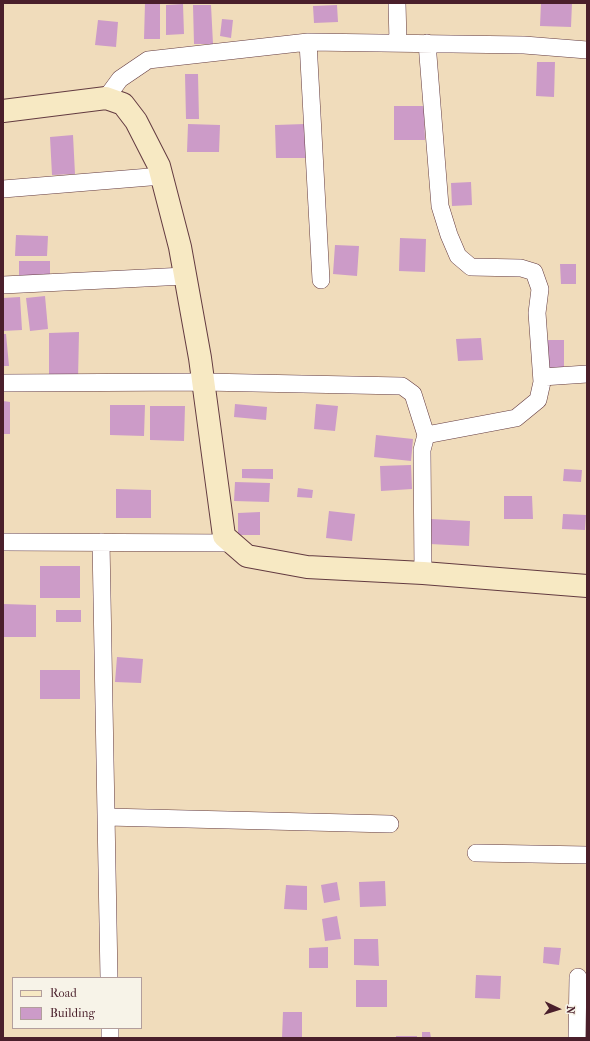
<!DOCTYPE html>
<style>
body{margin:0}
#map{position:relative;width:590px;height:1041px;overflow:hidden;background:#f0dcbb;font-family:"IM FELL French Canon",serif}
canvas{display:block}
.frame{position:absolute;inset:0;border:4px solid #4a1f2b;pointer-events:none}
.legend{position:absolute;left:12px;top:977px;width:130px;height:52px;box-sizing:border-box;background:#f7f3e8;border:1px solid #b29e9c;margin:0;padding:5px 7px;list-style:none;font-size:12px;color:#4a1f2b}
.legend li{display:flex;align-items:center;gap:8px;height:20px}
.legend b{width:20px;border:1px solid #b29e9c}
.north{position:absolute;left:538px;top:989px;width:40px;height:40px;-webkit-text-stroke:3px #f7f3e8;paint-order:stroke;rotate:94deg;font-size:11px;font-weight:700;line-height:16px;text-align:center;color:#4a1f2b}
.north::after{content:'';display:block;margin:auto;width:14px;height:18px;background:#4a1f2b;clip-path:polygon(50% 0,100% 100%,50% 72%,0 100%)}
</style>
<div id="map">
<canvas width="590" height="1041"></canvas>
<div class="frame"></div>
<ul class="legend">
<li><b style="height:5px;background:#f7e9c3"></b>Road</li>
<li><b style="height:11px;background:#cc9bc8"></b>Building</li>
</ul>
<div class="north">N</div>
</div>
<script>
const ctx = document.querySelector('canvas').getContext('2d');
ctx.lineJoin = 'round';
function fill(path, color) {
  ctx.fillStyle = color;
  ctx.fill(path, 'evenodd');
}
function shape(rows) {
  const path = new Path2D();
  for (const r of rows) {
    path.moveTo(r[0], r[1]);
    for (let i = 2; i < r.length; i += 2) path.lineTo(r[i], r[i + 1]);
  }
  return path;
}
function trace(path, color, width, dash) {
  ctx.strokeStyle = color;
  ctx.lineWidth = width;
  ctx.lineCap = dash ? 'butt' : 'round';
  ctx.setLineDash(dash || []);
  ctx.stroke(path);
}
const building = shape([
 [145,3,160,3,160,39,144,39],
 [541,3,572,3,571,27,540,26],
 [183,4,184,34,166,35,166,5],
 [193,5,211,5,213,44,194,44],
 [337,5,338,22,314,23,313,6],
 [222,19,233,20,231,38,220,36],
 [98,20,118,22,116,47,95,45],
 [537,62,555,62,554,97,536,96],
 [185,74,198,74,199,119,186,119],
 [394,106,424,106,425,140,394,140],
 [188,124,220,125,219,152,187,152],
 [305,124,306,158,276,158,275,125],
 [73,135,75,174,52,175,50,137],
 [471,182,472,205,452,206,451,183],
 [16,235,48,236,47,256,15,256],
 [400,238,426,239,425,272,399,271],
 [335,245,359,246,357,276,333,274],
 [19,261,50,261,50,278,19,277],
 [560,264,576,264,576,284,561,284],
 [45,296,48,329,30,331,26,298],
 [20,297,22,330,3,331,3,298],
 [79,332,78,380,49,380,49,333],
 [3,334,6,334,9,366,3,366],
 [481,338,483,360,458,361,456,339],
 [547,340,564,340,564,369,547,369],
 [3,401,10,402,10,434,3,434],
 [235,404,267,407,266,420,234,417],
 [316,404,338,406,335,431,314,429],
 [110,405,145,405,144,436,110,435],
 [150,406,185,406,184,441,150,440],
 [376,435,413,439,411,461,374,457],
 [411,465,412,489,381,491,380,466],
 [242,469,273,469,273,479,242,478],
 [564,469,582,470,581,482,563,481],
 [235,482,270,483,269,502,234,501],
 [298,488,313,490,312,498,297,497],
 [116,489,151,490,151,518,116,518],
 [504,496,532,496,533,519,504,519],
 [329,511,355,514,352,541,326,538],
 [260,512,260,535,238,535,238,513],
 [563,514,586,515,585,530,562,529],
 [431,519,470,521,469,546,430,544],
 [40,566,80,566,80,598,40,598],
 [3,604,36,605,36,637,3,637],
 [56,610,81,610,81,622,56,622],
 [117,657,143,659,141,683,115,682],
 [40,670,80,670,80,699,40,699],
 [385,881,386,906,360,907,359,882],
 [337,882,340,900,324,903,321,885],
 [286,885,307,886,307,910,284,909],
 [337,916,341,939,325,941,322,919],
 [354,939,378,939,379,966,354,965],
 [328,947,328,968,309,968,309,948],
 [544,947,561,948,559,965,543,963],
 [476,975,501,976,500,999,475,998],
 [356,980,387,980,387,1007,356,1007],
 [283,1012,302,1012,302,1038,282,1038],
 [422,1032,430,1032,431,1038,422,1038],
 [396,1036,417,1036,417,1038,396,1038]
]);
const minor = shape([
 [397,3,398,42],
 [308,42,321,280],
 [106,98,120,79,148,60,308,42,524,45,587,50],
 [3,189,162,176],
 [3,285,185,276],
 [542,377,587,374],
 [3,383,203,382,402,386,413,394,426,435],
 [3,542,233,543],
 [101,542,109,978],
 [423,573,422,450,426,435,516,418,538,400,542,382,537,313,540,289,534,272,521,268,471,267,458,256,449,235,440,206,427,43],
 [107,817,390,824],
 [476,853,587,855],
 [110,1028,110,1038],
 [577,1038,578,977]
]);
const secondary = shape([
 [3,111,106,98,123,104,136,121,159,166,180,247,200,358,224,536,247,556,307,567,423,573,587,586]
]);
fill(building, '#cc9bc8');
trace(minor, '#633b41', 18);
trace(secondary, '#633b41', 24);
trace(minor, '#fff', 17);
trace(secondary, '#f7e9c3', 22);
</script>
